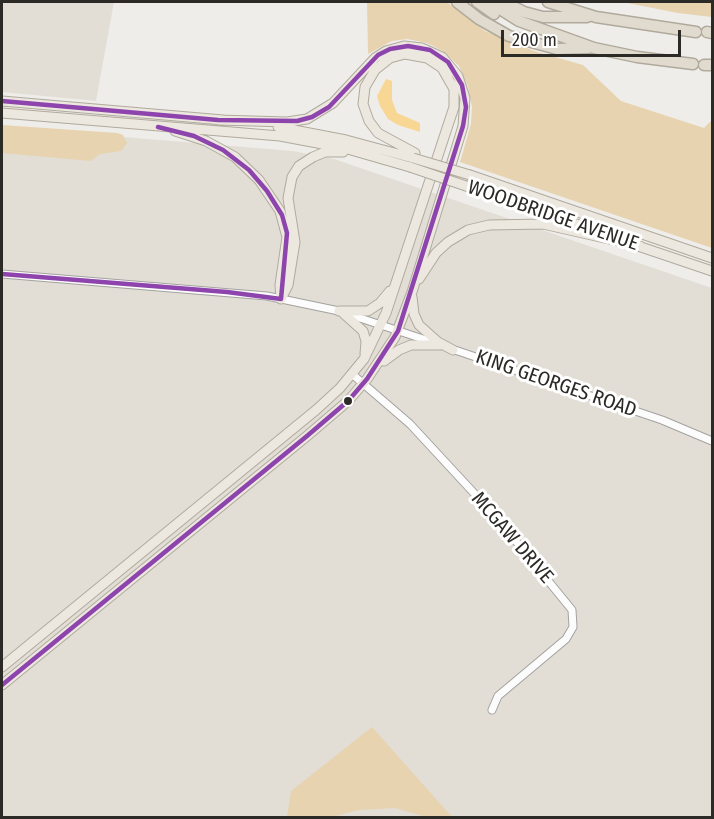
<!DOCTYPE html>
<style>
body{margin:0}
#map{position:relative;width:714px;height:819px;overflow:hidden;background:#efedea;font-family:"Fira Sans Condensed",sans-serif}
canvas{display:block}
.frame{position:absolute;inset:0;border:3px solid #2b2a27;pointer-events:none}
.scale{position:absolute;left:501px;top:30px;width:180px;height:27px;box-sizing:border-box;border:3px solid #2b2a27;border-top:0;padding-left:8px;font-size:18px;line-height:21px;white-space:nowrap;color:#2b2a27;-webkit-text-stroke:4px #fff;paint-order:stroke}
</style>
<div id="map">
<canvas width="714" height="819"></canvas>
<div class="frame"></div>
<div class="scale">200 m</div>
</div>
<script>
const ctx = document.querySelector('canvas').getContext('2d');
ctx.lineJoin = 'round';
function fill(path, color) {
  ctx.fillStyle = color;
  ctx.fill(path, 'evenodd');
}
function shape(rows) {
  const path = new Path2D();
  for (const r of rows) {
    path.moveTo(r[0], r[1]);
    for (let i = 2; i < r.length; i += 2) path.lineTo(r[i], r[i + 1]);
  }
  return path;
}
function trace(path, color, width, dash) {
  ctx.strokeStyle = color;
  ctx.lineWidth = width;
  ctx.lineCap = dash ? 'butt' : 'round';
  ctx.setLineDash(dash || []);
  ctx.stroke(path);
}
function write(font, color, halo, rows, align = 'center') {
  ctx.font = font + ' "Fira Sans Condensed",sans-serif';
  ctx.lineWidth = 6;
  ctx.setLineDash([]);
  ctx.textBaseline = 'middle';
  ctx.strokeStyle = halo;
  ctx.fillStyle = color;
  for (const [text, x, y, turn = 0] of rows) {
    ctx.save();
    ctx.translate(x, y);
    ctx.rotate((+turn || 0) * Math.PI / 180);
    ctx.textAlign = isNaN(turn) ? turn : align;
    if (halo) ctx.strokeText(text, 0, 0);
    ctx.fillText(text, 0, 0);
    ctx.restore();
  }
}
const built = shape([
 [2,2,114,2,96,101,2,92],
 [2,127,293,151,334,159,712,288,712,817,2,817]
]);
const green = shape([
 [367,2,447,2,485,31,534,51,583,65,621,101,704,128,712,120,712,248,460,162,471,124,472,107,468,86,459,66,443,51,427,43,407,39,392,41,368,54],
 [622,2,712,2,712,17,678,13],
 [2,125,117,133,123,135,127,143,121,151,100,154,91,161,2,153],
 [372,727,452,817,426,817,395,808,358,810,332,817,287,817,291,791]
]);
const water = shape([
 [386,79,392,81,392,100,397,113,420,123,420,132,398,125,388,119,380,106,377,96]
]);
const minor = shape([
 [2,274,267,296,339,311,435,343],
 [449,348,662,420,712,441],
 [352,374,410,424,497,518,572,610,573,627,566,639,498,696,492,710]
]);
const major = shape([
 [2,101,223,120],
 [2,113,280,136,344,148,410,167],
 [278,127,346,140,413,158],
 [175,131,206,141,235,157,259,180,280,211,287,237,280,285,281,299],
 [470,175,712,258],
 [466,186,582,226],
 [635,245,712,271],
 [419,279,436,253,448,242,468,230,489,225,543,224,640,246],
 [412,297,414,314,419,325,438,342,453,350],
 [281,299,288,285,295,242,288,198,292,177,299,166,313,157,325,152,343,152],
 [339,311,368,311,380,303,390,291],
 [344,314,363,331,366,341,365,354],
 [384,361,399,350,411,345,440,345],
 [2,667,316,410,340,388,364,359,386,313,454,107,454,89,442,68,427,58,405,54,390,58,375,70,365,87,363,104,369,121,378,133,415,153],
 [2,685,307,436,348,401,367,379,395,337,412,292,463,126,465,98,458,76,442,57,422,48,404,46,386,51,375,58,333,103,307,119,287,122,218,120]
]);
const highway = shape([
 [457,2,479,19,509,36,557,49,588,48],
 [477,2,494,14],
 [489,2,519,21,594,48,637,57,693,64],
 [504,2,524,12,543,17,587,17],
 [548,2,596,17,696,32],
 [707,32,712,33],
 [704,65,712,65]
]);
const majorBridge = shape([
 [413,158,470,175],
 [410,167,466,186]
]);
const bus1 = shape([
 [2,101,218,120,297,121,312,117,329,107,378,55,390,49,408,46,430,50,448,62,462,85,466,107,463,126,398,331,367,379,348,401,307,436,2,685],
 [158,127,194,136,223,150,249,170,267,191,282,215,287,233,281,299],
 [2,274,227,292,281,299]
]);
const markers = [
 [348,401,5,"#2b2a27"]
];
const streetNames = [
 ["WOODBRIDGE AVENUE",553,216,19],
 ["KING GEORGES ROAD",556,384,19],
 ["MCGAW DRIVE",512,538,49]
];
fill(built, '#e2ded6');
fill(green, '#e7d3af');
fill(water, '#f8d795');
trace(minor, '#a3a29f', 9);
trace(major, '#b0aa9c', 11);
trace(highway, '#b0aa9c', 13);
trace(minor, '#fdfcfc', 7);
trace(major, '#ece8e0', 9);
trace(highway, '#e1dace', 10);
trace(majorBridge, '#b0aa9c', 11, []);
trace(majorBridge, '#ece8e0', 9);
trace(bus1, '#8e44ad', 4.5);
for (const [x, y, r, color] of markers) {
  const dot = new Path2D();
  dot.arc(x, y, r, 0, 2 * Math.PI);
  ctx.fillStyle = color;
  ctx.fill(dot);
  trace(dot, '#fff', 2);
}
write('20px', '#2b2a27', '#fff', streetNames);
</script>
